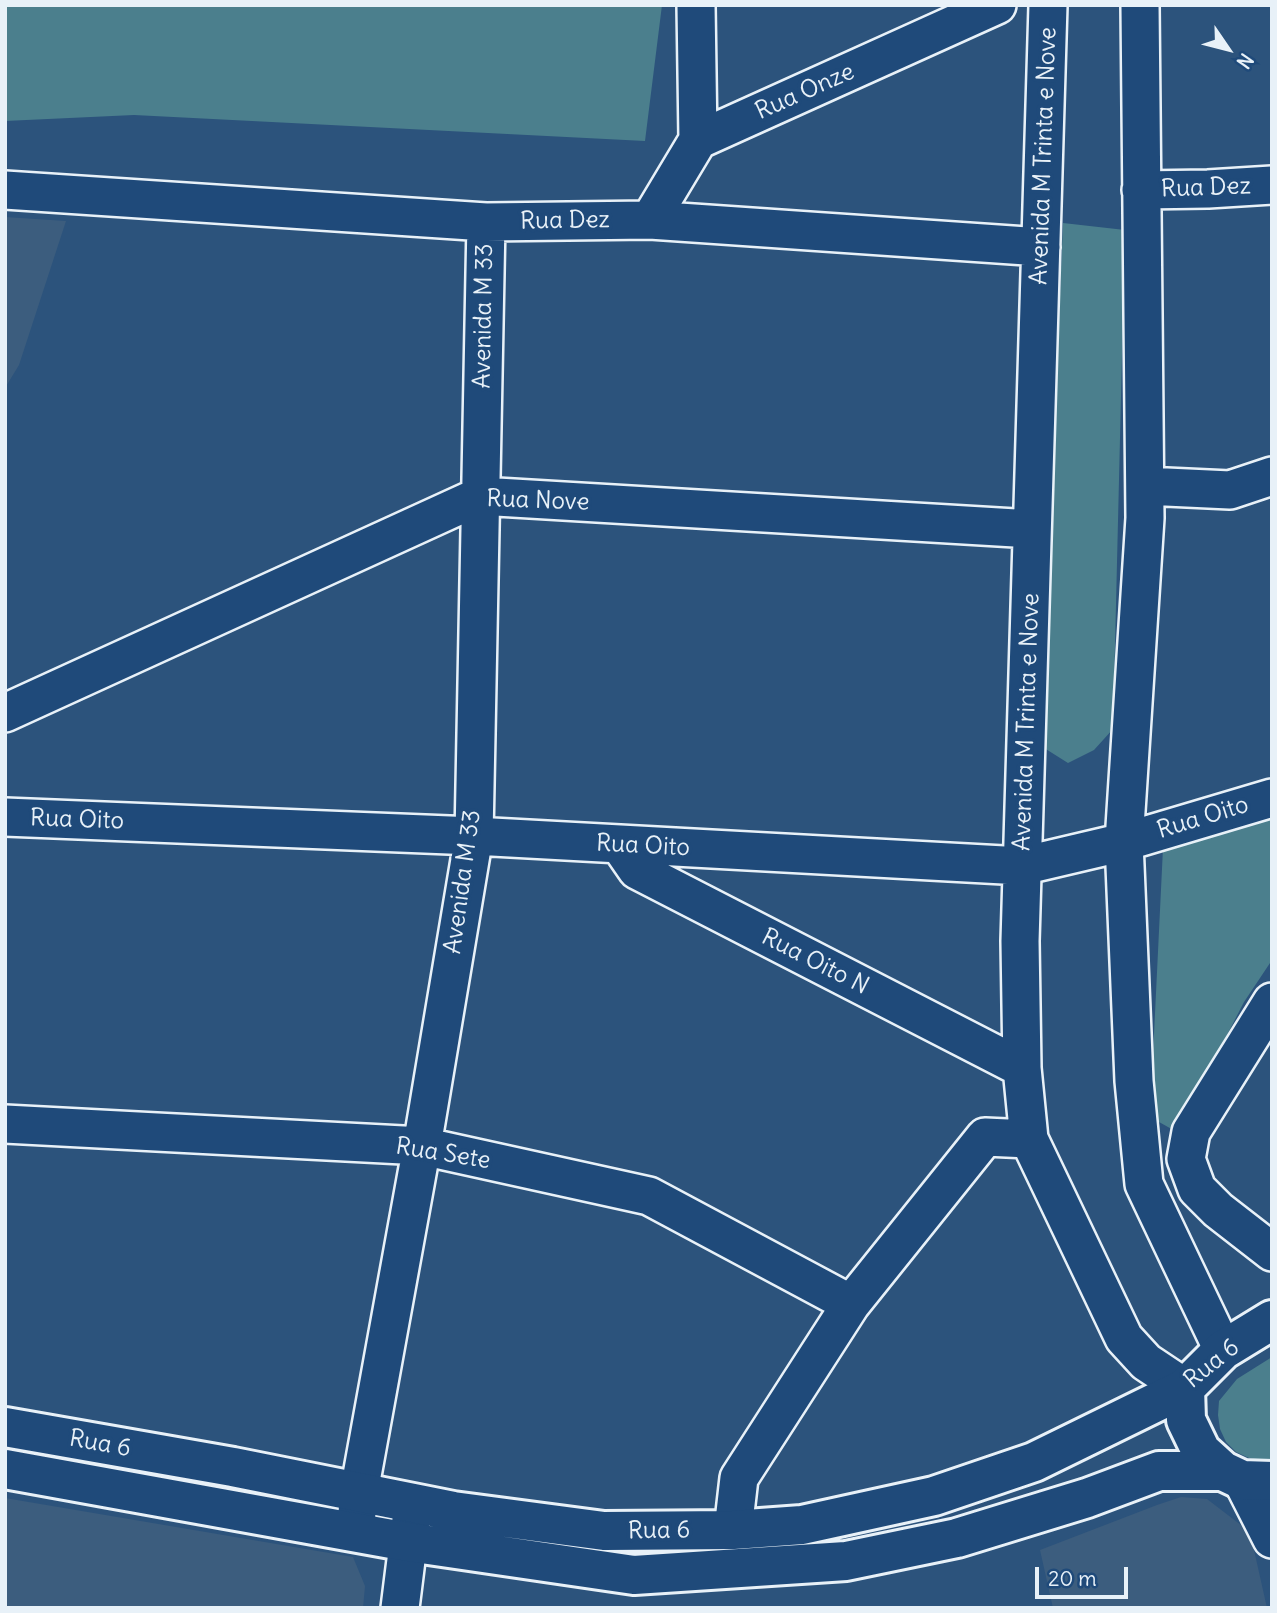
<!DOCTYPE html>
<style>
body{margin:0}
#map{position:relative;width:1277px;height:1613px;overflow:hidden;background:#2c537c;font-family:Delius,sans-serif}
canvas{display:block}
.frame{position:absolute;inset:0;border:7px solid #e8f1f8;pointer-events:none}
.north{position:absolute;left:1193px;top:14px;width:70px;height:70px;-webkit-text-stroke:5px #1f4a7a;paint-order:stroke;rotate:125deg;font-size:19px;font-weight:700;line-height:28px;text-align:center;color:#e8f1f8}
.north::after{content:'';display:block;margin:auto;width:24px;height:32px;background:#e8f1f8;clip-path:polygon(50% 0,100% 100%,50% 72%,0 100%)}
.scale{position:absolute;left:1035px;top:1567px;width:93px;height:32px;box-sizing:border-box;border:4px solid #e8f1f8;border-top:0;padding-left:9px;font-size:21px;line-height:24px;white-space:nowrap;color:#e8f1f8;-webkit-text-stroke:5px #1f4a7a;paint-order:stroke}
</style>
<div id="map">
<canvas width="1277" height="1613"></canvas>
<div class="frame"></div>
<div class="north">N</div>
<div class="scale">20 m</div>
</div>
<script>
const ctx = document.querySelector('canvas').getContext('2d');
ctx.lineJoin = 'round';
function fill(path, color) {
  ctx.fillStyle = color;
  ctx.fill(path, 'evenodd');
}
function shape(rows) {
  const path = new Path2D();
  for (const r of rows) {
    path.moveTo(r[0], r[1]);
    for (let i = 2; i < r.length; i += 2) path.lineTo(r[i], r[i + 1]);
  }
  return path;
}
function trace(path, color, width, dash) {
  ctx.strokeStyle = color;
  ctx.lineWidth = width;
  ctx.lineCap = dash ? 'butt' : 'round';
  ctx.setLineDash(dash || []);
  ctx.stroke(path);
}
function write(font, color, halo, rows, align = 'center') {
  ctx.font = font + ' Delius,sans-serif';
  ctx.lineWidth = 7;
  ctx.setLineDash([]);
  ctx.textBaseline = 'middle';
  ctx.strokeStyle = halo;
  ctx.fillStyle = color;
  for (const [text, x, y, turn = 0] of rows) {
    ctx.save();
    ctx.translate(x, y);
    ctx.rotate((+turn || 0) * Math.PI / 180);
    ctx.textAlign = isNaN(turn) ? turn : align;
    if (halo) ctx.strokeText(text, 0, 0);
    ctx.fillText(text, 0, 0);
    ctx.restore();
  }
}
const built = shape([
 [5,217,66,221,19,365,5,388],
 [1181,1497,1207,1499,1250,1532,1267,1608,1053,1608,1040,1550,1157,1505],
 [5,1498,353,1557,365,1586,363,1608,5,1608]
]);
const green = shape([
 [5,5,662,5,645,141,134,115,5,121],
 [1063,223,1125,230,1113,729,1094,750,1068,763,1041,746],
 [1272,816,1272,960,1244,1002,1177,1132,1150,1117,1163,848],
 [1272,1357,1272,1459,1262,1461,1249,1458,1236,1452,1226,1442,1220,1429,1218,1415,1219,1401,1237,1379]
]);
const minor = shape([
 [696,5,698,140],
 [1048,5,1020,941,1022,1068,1029,1139,1124,1338,1146,1362,1185,1388],
 [1140,5,1145,518,1124,842,1134,1081,1144,1184,1223,1350],
 [5,190,486,222,650,220,1041,247],
 [1141,190,1208,189,1272,185],
 [650,220,698,140,997,5],
 [1145,486,1230,490,1272,476],
 [5,713,480,496,1032,529],
 [5,817,474,836,1022,866,1124,842,1272,798],
 [619,844,637,870,1022,1068],
 [1272,1002,1191,1132,1186,1159,1197,1189,1218,1210,1272,1252],
 [5,1124,422,1146,649,1196,851,1304],
 [1242,1480,1272,1539],
 [356,1523,359,1492,422,1146,474,836,486,222],
 [733,1530,739,1478,851,1304,985,1137,1029,1139],
 [400,1608,412,1512]
]);
const secondary = shape([
 [1185,1388,1186,1420,1201,1451,1223,1471,1242,1480,1272,1481],
 [5,1427,233,1467,453,1511,604,1531,733,1530,802,1525,934,1496,1034,1462,1185,1388,1223,1350,1272,1320],
 [5,1469,408,1542,634,1575,846,1561,957,1538,1087,1498,1159,1471,1223,1471]
]);
const streetNames = [
 ["Rua Onze",805,92,-24],
 ["Avenida M Trinta e Nove",1044,156,-88],
 ["Rua Dez",1206,188,-2],
 ["Rua Dez",565,221,-1],
 ["Avenida M 33",484,316,-89],
 ["Rua Nove",538,501,2],
 ["Avenida M Trinta e Nove",1027,722,-88],
 ["Rua Oito",1203,818,-17],
 ["Rua Oito",77,820,2],
 ["Rua Oito",643,846,3],
 ["Avenida M 33",463,882,-82],
 ["Rua Oito N",815,962,27],
 ["Rua Sete",443,1154,9],
 ["Rua 6",1212,1364,-39],
 ["Rua 6",100,1444,10],
 ["Rua 6",659,1531,-1]
];
fill(built, '#3c5d7e');
fill(green, '#4b7f8d');
trace(minor, '#e8f1f8', 42);
trace(secondary, '#e8f1f8', 44);
trace(minor, '#1f4a7a', 37);
trace(secondary, '#1f4a7a', 38);
write('24px', '#e8f1f8', '#1f4a7a', streetNames);
</script>
